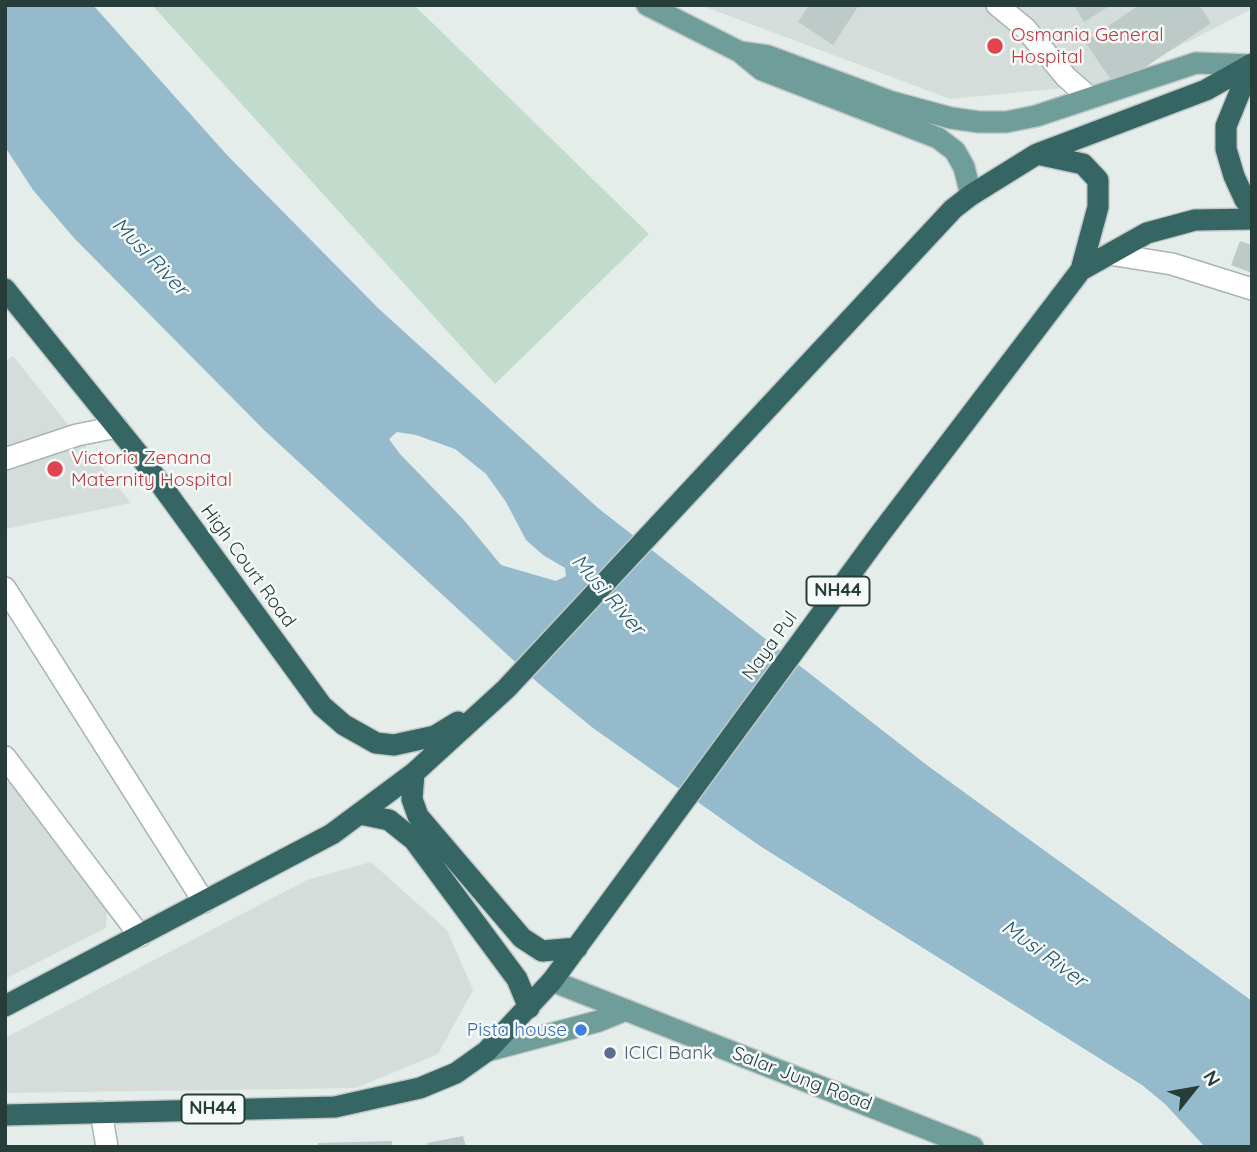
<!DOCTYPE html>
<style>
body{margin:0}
#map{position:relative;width:1257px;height:1152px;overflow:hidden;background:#e5edeb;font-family:Quicksand,sans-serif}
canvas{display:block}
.frame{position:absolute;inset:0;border:7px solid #263d3a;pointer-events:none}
.north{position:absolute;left:1159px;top:1054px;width:70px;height:70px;-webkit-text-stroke:5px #f6faf8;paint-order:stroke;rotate:59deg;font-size:19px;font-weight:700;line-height:28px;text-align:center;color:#263d3a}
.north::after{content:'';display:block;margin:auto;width:24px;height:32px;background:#263d3a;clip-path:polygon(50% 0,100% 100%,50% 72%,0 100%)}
</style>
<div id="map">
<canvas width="1257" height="1152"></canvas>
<div class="frame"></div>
<div class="north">N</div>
</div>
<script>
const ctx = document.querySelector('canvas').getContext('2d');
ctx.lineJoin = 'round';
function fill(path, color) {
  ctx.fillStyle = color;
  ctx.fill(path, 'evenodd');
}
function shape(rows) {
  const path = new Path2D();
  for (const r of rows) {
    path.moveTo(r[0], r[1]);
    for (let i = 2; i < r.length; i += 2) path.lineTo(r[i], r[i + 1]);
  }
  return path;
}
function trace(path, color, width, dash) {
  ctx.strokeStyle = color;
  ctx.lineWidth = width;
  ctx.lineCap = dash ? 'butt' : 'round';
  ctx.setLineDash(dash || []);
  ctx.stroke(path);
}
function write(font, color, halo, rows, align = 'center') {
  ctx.font = font + ' Quicksand,sans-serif';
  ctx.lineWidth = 5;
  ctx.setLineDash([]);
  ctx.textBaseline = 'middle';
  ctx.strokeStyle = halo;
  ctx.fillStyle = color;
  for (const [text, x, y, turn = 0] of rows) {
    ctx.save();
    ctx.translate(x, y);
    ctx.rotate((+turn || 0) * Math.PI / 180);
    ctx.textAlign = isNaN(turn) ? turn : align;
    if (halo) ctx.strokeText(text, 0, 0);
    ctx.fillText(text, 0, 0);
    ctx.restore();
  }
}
const built = shape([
 [700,5,1252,5,1252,9,1105,84,950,99],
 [13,356,131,503,5,529,5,362],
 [5,780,28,793,107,911,106,928,5,979],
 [371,862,447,930,473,990,438,1054,356,1088,5,1093,5,1038,307,880]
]);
const green = shape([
 [152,5,414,5,649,234,495,384]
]);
const water = shape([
 [5,5,93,5,227,155,378,308,598,508,928,766,1252,1001,1252,1147,1205,1147,1165,1104,1142,1085,760,846,593,728,538,683,264,430,74,238,33,190,5,147],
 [397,432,416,435,455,449,486,474,506,502,526,540,543,555,565,568,566,576,556,581,501,565,463,519,400,454,389,439]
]);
const building = shape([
 [809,5,859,5,833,45,798,22],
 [1074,5,1111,5,1084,22],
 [1139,5,1199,5,1211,23,1116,87,1085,42],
 [1240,241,1252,245,1252,273,1231,265],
 [463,1136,466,1147,428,1147,427,1143],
 [392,1141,392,1147,318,1147,318,1143]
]);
const minor = shape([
 [997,5,1025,28,1066,77,1090,98],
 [1109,254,1172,264,1252,289],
 [5,459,77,435,117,427],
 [5,588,204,902],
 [5,757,140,936],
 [101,1112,107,1147]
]);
const major = shape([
 [647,5,740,52,762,70,938,138,955,151,964,167,971,195],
 [740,52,768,56,892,102,951,118,979,122,1006,122,1036,116,1196,63,1251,65],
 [552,981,973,1147],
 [487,1051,599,1021,626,1010]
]);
const highway = shape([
 [1251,65,1226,126,1226,149,1234,176,1245,200,1252,206],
 [1081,270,1147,233,1195,220,1252,219],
 [5,289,140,456,322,706,344,725,376,743,394,745,435,736,458,722],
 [414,773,412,799,418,816,522,938,542,951,577,948],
 [360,814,389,820,414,840,517,979,529,1008],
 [5,1006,332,834,414,773,506,689,953,209,971,195,1037,154,1206,90,1252,64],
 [5,1115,335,1107,420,1088,456,1073,487,1051,552,981,880,534,1081,270,1098,207,1098,180,1083,164,1037,154]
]);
const markers = [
 [995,46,9,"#e0444e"],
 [55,469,9,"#e0444e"],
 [581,1030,7,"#3f7fe0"],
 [610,1053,7,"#5c6f8a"]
];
const shields = [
 [838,591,63],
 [213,1109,63]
];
const shieldNames = [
 ["NH44",838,591],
 ["NH44",213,1109]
];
const healthNames = [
 ["Osmania General",1011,35],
 ["Hospital",1011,57],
 ["Victoria Zenana",71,458],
 ["Maternity Hospital",71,480]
];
const streetNames = [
 ["High Court Road",248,566,54],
 ["Naya Pul",770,646,-54],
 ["Salar Jung Road",802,1079,21]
];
const shopNames = [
 ["Pista house",567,1030]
];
const serviceNames = [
 ["ICICI Bank",624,1053]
];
const waterNames = [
 ["Musi River",150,257,46],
 ["Musi River",608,595,49],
 ["Musi River",1044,954,36]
];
fill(built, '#d4ddda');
fill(green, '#c1dbcc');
fill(water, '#94bacb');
fill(building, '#becac7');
trace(minor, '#a8b5b2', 24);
trace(major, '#c2c9c8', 24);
trace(highway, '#c2c9c8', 24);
trace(minor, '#fff', 21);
trace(major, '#6f9d99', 21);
trace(highway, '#356664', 21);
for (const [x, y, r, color] of markers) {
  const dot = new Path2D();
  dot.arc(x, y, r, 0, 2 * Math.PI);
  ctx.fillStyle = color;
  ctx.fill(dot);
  trace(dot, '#f6faf8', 2.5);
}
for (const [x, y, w] of shields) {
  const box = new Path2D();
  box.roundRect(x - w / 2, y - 14.5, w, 29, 5);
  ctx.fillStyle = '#f6faf8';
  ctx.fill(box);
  trace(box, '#263d3a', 2);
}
write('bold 18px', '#263d3a', null, shieldNames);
write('19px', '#be3a42', '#f6faf8', healthNames, 'left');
write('19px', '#263d3a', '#f6faf8', streetNames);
write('19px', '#366cbe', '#f6faf8', shopNames, 'right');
write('19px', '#4e5e75', '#f6faf8', serviceNames, 'left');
write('italic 21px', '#265a73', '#f6faf8', waterNames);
</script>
